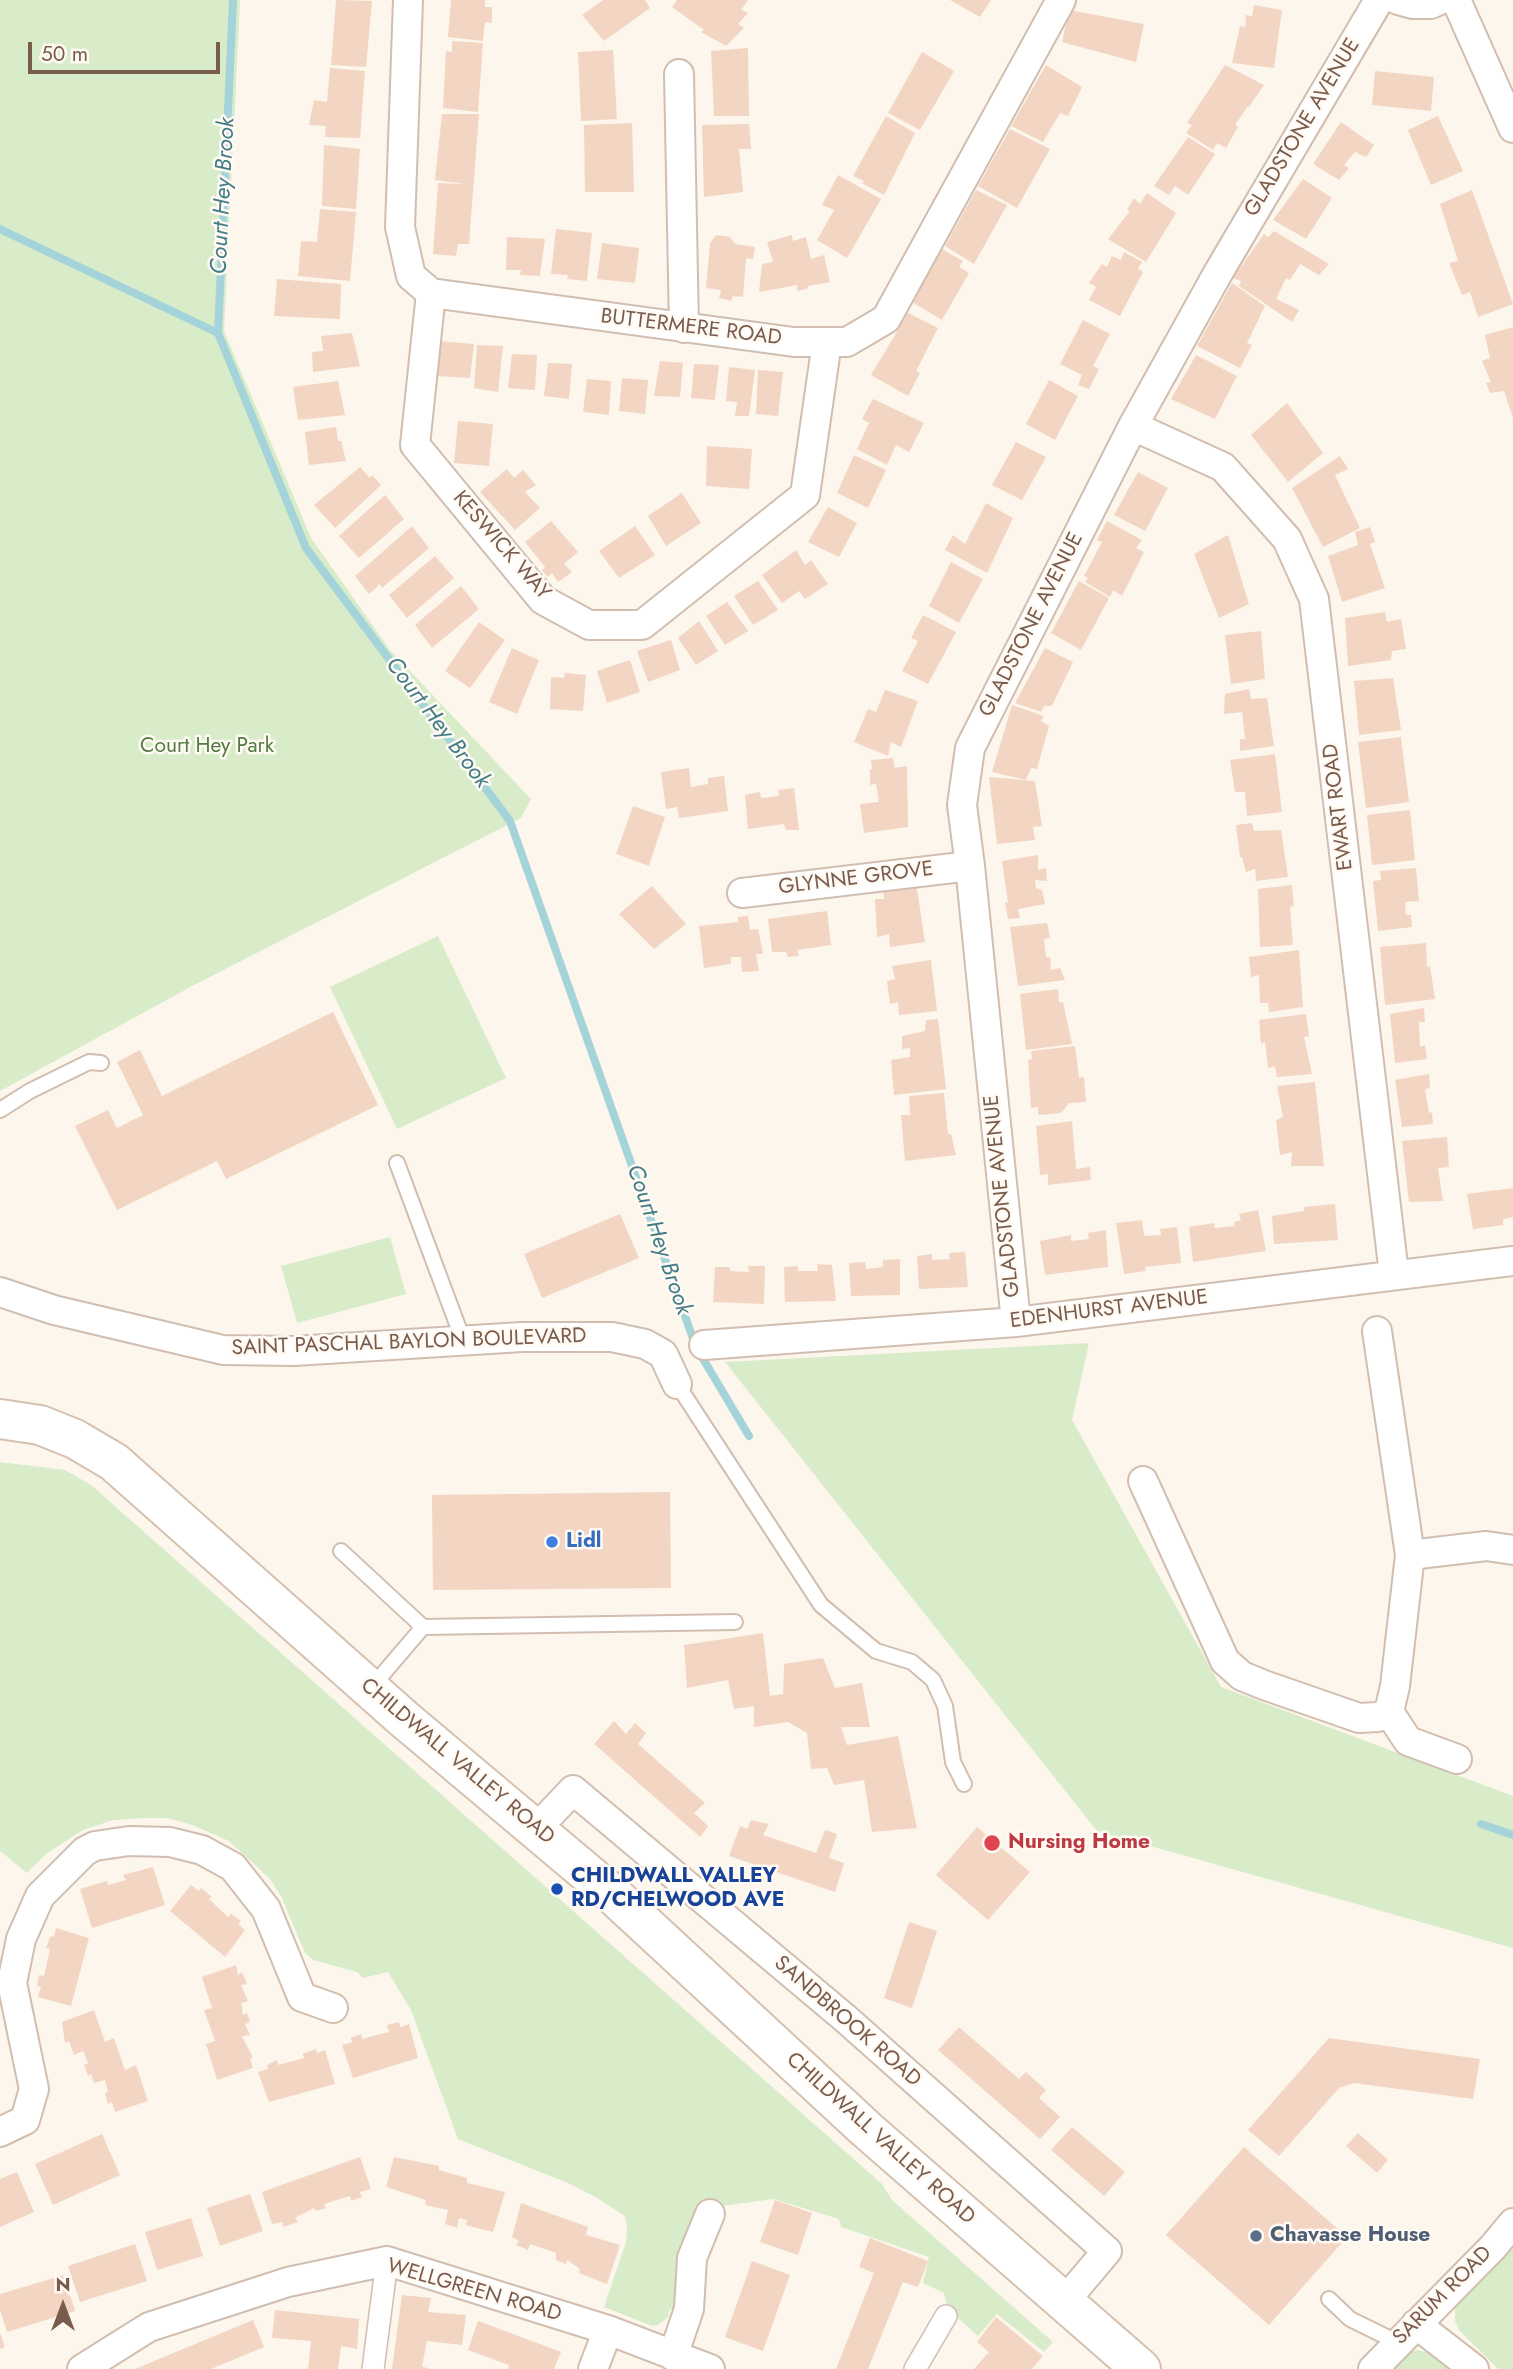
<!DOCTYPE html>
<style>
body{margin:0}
#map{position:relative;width:1513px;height:2369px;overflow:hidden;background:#fdf6ec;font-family:Jost,sans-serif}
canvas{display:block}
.north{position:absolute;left:28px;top:2271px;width:70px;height:70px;-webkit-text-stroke:5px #fffaf3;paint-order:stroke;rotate:0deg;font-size:19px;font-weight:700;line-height:28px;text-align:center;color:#7a5c4d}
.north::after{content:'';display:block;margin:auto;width:24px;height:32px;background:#7a5c4d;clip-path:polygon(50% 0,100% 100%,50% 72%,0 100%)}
.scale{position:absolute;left:28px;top:42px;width:192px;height:32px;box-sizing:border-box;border:4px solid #7a5c4d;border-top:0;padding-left:9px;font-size:21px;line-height:24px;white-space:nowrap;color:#7a5c4d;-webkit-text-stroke:5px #fffaf3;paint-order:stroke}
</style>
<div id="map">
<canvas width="1513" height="2369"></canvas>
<div class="north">N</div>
<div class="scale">50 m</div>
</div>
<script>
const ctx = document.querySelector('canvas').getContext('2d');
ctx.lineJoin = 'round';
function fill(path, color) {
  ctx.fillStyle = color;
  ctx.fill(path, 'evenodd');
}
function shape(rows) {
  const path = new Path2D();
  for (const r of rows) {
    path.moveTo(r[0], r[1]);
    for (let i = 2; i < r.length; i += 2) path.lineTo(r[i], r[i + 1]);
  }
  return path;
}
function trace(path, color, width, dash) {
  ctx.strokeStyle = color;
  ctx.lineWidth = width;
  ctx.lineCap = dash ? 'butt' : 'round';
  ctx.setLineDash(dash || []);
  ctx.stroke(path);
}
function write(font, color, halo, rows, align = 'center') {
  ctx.font = font + ' Jost,sans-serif';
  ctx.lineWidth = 5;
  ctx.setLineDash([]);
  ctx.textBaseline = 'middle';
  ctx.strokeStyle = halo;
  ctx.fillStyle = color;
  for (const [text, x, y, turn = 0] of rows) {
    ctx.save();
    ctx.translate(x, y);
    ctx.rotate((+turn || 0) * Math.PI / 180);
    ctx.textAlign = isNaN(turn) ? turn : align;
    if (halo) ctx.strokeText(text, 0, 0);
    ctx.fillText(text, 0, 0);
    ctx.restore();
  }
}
const green = shape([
 [0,0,240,0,224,331,311,538,390,650,531,799,521,818,196,984,0,1091],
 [438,936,506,1078,397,1129,330,987],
 [390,1237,406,1294,297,1323,281,1266],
 [1089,1343,1072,1420,1221,1687,1513,1796,1513,1948,1097,1831,725,1362],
 [0,1462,65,1470,91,1485,882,2184,892,2200,1053,2342,1044,2352,997,2314,978,2336,948,2309,944,2293,923,2283,929,2257,841,2227,839,2219,774,2199,722,2206,698,2205,678,2253,674,2309,670,2309,668,2317,658,2325,652,2326,604,2307,626,2242,627,2227,625,2216,597,2198,568,2183,458,2139,411,2010,388,1972,363,1978,357,1972,313,1960,305,1953,281,1896,270,1879,229,1841,192,1825,167,1818,145,1818,113,1820,83,1830,46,1854,27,1873,0,1851],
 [1513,2232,1513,2369,1498,2369,1459,2330,1455,2321,1455,2302],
 [1418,2350,1434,2354,1453,2369,1391,2369,1406,2352]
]);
const stream = shape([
 [233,0,218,333,306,548,510,821,696,1347,749,1436],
 [0,229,218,333],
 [1481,1824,1513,1835]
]);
const building = shape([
 [336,0,372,1,366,67,331,65],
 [451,0,485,0,485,7,492,7,492,23,485,22,483,41,448,37],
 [603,0,645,0,650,8,604,41,582,15],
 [677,0,748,0,741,10,748,13,738,24,744,28,726,46,701,32,704,30,672,7],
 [950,0,991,0,980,17],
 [1254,5,1282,10,1274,68,1232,63,1240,26,1245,27,1246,15,1252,16],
 [1069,10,1144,24,1136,62,1062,42],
 [452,41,483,43,478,112,443,108,446,51,452,52],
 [748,48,749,116,714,116,711,51],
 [613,50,617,119,581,121,578,52],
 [922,52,954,71,920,130,888,113],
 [1046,65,1082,87,1068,116,1060,113,1043,142,1011,126],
 [1225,65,1264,85,1249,107,1247,107,1235,125,1238,127,1226,148,1217,143,1213,150,1186,133,1192,125,1187,123],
 [330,68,365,71,360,138,325,137,326,126,309,125,314,100,327,102],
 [1375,71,1434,77,1431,111,1372,105],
 [442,114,479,114,469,244,458,244,456,256,433,254,438,183,466,184,435,180],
 [886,116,915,133,884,195,862,183,864,181,853,176],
 [1438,116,1463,171,1431,185,1408,130],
 [1341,122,1374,145,1366,157,1355,152,1344,165,1349,168,1339,180,1313,164],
 [632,123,634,192,585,192,584,125],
 [749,124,751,149,739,149,743,192,704,197,702,125],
 [1010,129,1050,149,1017,208,978,186],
 [1188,137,1215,154,1188,195,1175,186,1169,195,1154,186],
 [324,145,360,149,356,209,322,206],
 [838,175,881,199,847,258,817,240,834,210,822,205],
 [1303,179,1332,198,1306,239,1273,220],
 [976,190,1007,205,974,264,945,246],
 [1472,190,1513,304,1478,317,1470,292,1462,295,1449,263,1458,261,1440,204],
 [1147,193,1176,213,1146,262,1108,239,1130,211,1127,210,1134,198,1140,204],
 [320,209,356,212,350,281,298,276,301,241,317,242],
 [556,229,592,233,587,281,567,279,568,275,551,274],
 [1274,231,1329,264,1319,275,1300,264,1290,280,1286,278,1276,299,1299,310,1292,322,1239,286,1241,281,1233,278,1264,234,1268,237],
 [716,235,730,237,735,244,755,247,753,259,746,258,743,297,733,296,731,301,719,298,721,290,706,288,710,243],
 [792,235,793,241,806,237,811,259,824,255,830,282,808,286,807,289,797,291,797,285,759,292,762,264,773,262,767,242],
 [507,237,545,239,540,276,520,275,521,270,506,270],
 [602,243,639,248,635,283,597,279],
 [942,249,963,261,959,267,969,273,942,320,912,302],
 [1124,252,1142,262,1138,268,1143,272,1120,316,1089,300,1096,287,1089,283,1102,264,1107,267,1112,256,1121,260],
 [277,279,341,284,340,319,274,316],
 [1232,283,1265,306,1247,343,1252,345,1240,368,1197,346],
 [908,313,938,328,916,371,920,373,908,396,871,375],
 [1083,320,1110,334,1093,366,1099,369,1089,389,1078,385,1082,375,1060,364],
 [1513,327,1513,418,1504,391,1490,393,1486,383,1491,382,1482,361,1490,358,1485,335],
 [352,333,360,366,313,372,312,352,323,351,321,336],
 [438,341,474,344,470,378,434,376],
 [477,345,503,346,498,392,474,388],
 [512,354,537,355,535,390,508,388],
 [1196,355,1237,376,1215,419,1171,399],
 [660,361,683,363,680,397,654,396],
 [548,363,572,364,569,399,544,396],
 [694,364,719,365,715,400,691,398],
 [729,367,755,370,749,416,735,416,737,402,726,401],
 [758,370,783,372,778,416,756,414],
 [622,378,648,380,645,414,619,411],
 [587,379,611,381,609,415,583,412],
 [1049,380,1078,396,1055,440,1026,424],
 [338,381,345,415,298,420,293,387],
 [873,399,924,423,909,452,896,445,887,465,857,449,869,423,862,419],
 [1287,403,1323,453,1288,482,1251,435],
 [458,421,493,424,489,466,454,463],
 [336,427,338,441,341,441,346,461,309,465,305,432],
 [1016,442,1046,457,1022,500,992,485],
 [707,446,752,449,749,489,706,486],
 [854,455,886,470,868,508,837,493],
 [1340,456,1348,469,1335,475,1360,528,1323,547,1292,488],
 [360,467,370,478,372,475,381,485,335,528,314,505],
 [507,469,514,478,523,470,536,485,525,492,540,508,515,530,480,492],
 [1138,472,1168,488,1145,531,1114,515],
 [682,493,701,523,666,546,648,516],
 [385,495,404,519,359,558,339,536],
 [986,503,1013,518,987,573,945,550,953,535,965,544],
 [828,507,857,523,839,557,808,542],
 [551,521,578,552,564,564,572,572,558,582,552,573,548,577,542,571,545,567,525,542],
 [1107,521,1142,540,1136,548,1144,552,1122,596,1113,590,1110,597,1085,582,1088,578,1084,576,1102,542,1097,540],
 [412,526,429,548,382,588,380,584,369,594,355,576],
 [635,526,655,555,619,578,599,551],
 [1370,527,1375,542,1370,544,1385,588,1342,602,1328,556,1358,545,1355,532],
 [1228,535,1249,604,1219,618,1194,554],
 [796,550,805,565,811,560,828,584,805,599,799,591,782,603,762,575],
 [435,556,454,578,407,618,389,595],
 [951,562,983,579,959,623,929,606],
 [758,581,778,610,753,625,734,596],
 [1079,581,1109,598,1081,650,1051,633],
 [461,586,479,609,432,648,415,625],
 [727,602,748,631,725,645,706,616],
 [1385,612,1387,622,1401,619,1406,649,1392,651,1391,660,1348,666,1345,618],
 [923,615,956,632,928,684,902,671,918,641,911,638],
 [699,621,718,651,696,665,678,638],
 [479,622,505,640,470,688,445,671],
 [1261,631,1265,679,1231,684,1225,635],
 [671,640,680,670,648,682,637,651],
 [512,648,539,660,517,714,489,702],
 [1045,648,1073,662,1052,706,1044,706,1041,712,1015,703],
 [630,660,640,692,607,703,597,671],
 [565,673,586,675,583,711,550,709,551,677,564,678],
 [1393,678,1401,730,1359,735,1354,681],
 [1249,689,1251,699,1267,698,1274,746,1240,751,1240,739,1245,739,1242,712,1224,714,1225,694],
 [885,690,918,701,901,747,891,742,888,756,854,742,868,709,876,712],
 [1012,705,1044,716,1041,721,1049,726,1037,769,1031,768,1026,780,992,772],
 [1401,737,1409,802,1366,808,1358,742],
 [1275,754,1282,812,1247,816,1245,792,1235,792,1230,760],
 [893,758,895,768,907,766,908,827,864,833,860,804,879,802,876,784,870,785,870,769,872,769,871,760],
 [689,768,691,787,708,784,708,778,724,776,728,811,679,818,677,807,666,809,661,772],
 [989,777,1035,781,1042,826,1033,827,1035,840,997,844],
 [794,788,799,830,786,830,784,824,748,829,745,795,760,792,761,798,779,796,778,790],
 [633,806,665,817,649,866,616,854],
 [1410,810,1415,860,1372,865,1367,815],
 [1252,823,1254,831,1281,830,1288,877,1256,881,1255,869,1246,872,1242,857,1240,857,1236,825],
 [1038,855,1038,870,1046,868,1047,881,1035,880,1036,888,1042,890,1045,904,1018,909,1020,918,1008,919,1005,902,1008,903,1002,861],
 [1416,868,1419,901,1405,902,1406,915,1411,915,1412,927,1378,931,1373,881,1381,880,1380,871],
 [916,882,925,942,890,947,889,934,877,937,875,899,884,899,883,887],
 [1292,885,1294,907,1290,906,1293,945,1260,947,1258,889],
 [652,886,686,924,654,949,619,914],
 [827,911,831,945,797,950,799,956,788,957,786,952,772,952,768,919],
 [748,916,750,930,758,929,763,954,756,954,759,971,742,972,741,957,731,957,731,964,704,968,699,926,738,922,738,917],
 [1047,923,1050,938,1044,939,1046,957,1050,957,1051,970,1060,968,1065,980,1018,986,1010,927],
 [1426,943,1427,967,1430,966,1435,999,1385,1005,1380,947],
 [1299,950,1303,1007,1269,1012,1268,1003,1260,1003,1259,975,1251,977,1249,957],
 [931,960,937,1011,899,1015,898,1002,890,1004,887,981,895,979,892,966],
 [1058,989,1059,1002,1063,1002,1072,1044,1026,1050,1020,994],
 [1424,1008,1425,1022,1419,1022,1420,1047,1425,1045,1427,1059,1395,1063,1390,1014],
 [333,1012,378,1105,226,1179,217,1161,117,1210,75,1126,108,1110,117,1128,143,1115,117,1062,140,1050,162,1096],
 [1306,1014,1309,1036,1304,1037,1312,1074,1277,1077,1275,1066,1268,1068,1265,1042,1261,1044,1259,1020],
 [938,1019,946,1089,894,1095,891,1060,910,1057,910,1048,902,1049,902,1036,925,1031,926,1020],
 [1075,1046,1079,1078,1084,1077,1086,1102,1069,1103,1061,1113,1038,1115,1038,1107,1031,1108,1028,1060,1032,1059,1031,1051],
 [1429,1074,1430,1088,1425,1089,1429,1113,1432,1112,1433,1124,1402,1127,1395,1080],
 [1315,1082,1324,1166,1291,1166,1292,1152,1280,1155,1276,1120,1283,1117,1277,1086],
 [944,1093,948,1134,951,1134,956,1155,905,1161,901,1115,910,1115,909,1096],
 [1072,1121,1076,1169,1090,1167,1091,1180,1048,1185,1048,1174,1040,1175,1036,1126],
 [1447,1137,1449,1167,1438,1168,1443,1201,1409,1202,1402,1141],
 [1513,1188,1513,1217,1503,1219,1503,1225,1473,1229,1467,1194],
 [1335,1204,1338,1240,1274,1244,1272,1216,1304,1211,1304,1207],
 [1258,1210,1266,1251,1193,1262,1189,1227,1215,1223,1214,1228,1235,1226,1234,1222,1241,1220,1239,1214],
 [620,1214,639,1258,542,1298,524,1254],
 [1142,1220,1144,1236,1161,1235,1160,1229,1177,1227,1181,1263,1145,1267,1146,1271,1124,1274,1116,1223],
 [1106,1230,1108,1267,1045,1275,1040,1241,1071,1235,1071,1241,1089,1239,1088,1233],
 [965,1252,968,1287,919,1289,917,1256,932,1254,932,1260,950,1259,949,1253],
 [900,1259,900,1295,851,1296,849,1263,865,1262,866,1269,883,1267,883,1260],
 [817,1264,832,1265,836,1301,785,1302,784,1267,798,1266,798,1271,818,1271],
 [748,1266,765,1266,764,1304,713,1302,715,1267,730,1267,730,1271,749,1272],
 [670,1492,671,1588,433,1590,432,1495],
 [763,1633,770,1696,783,1694,784,1664,823,1658,835,1688,862,1683,870,1727,841,1727,847,1745,898,1736,917,1828,872,1832,864,1780,834,1785,827,1768,811,1769,807,1733,788,1722,754,1727,754,1706,734,1709,728,1680,687,1688,684,1645],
 [614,1721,626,1734,635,1723,646,1733,638,1744,705,1803,694,1813,708,1826,700,1837,594,1744],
 [751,1820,769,1824,763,1835,816,1853,825,1830,837,1834,829,1858,844,1863,835,1892,729,1856,740,1826,747,1829],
 [977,1827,1030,1872,988,1920,936,1875],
 [153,1867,165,1905,92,1928,80,1889,107,1881,108,1885,126,1880,123,1875],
 [191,1885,199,1891,201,1888,212,1897,209,1899,228,1917,231,1914,241,1921,238,1924,245,1930,225,1957,170,1911],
 [909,1922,937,1931,912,2008,884,1998],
 [56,1928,89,1938,71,2006,38,1997,41,1987,37,1986,39,1975,44,1976,50,1949,46,1948,50,1937,54,1936],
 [236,1965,238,1975,242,1972,247,1984,241,1985,248,2001,241,2003,243,2015,247,2013,250,2022,245,2024,250,2035,242,2036,253,2058,250,2058,253,2068,217,2080,206,2044,215,2041,204,2010,212,2008,202,1977],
 [94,2010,105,2042,114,2038,125,2070,136,2065,148,2101,115,2112,112,2102,108,2104,105,2093,108,2092,105,2080,94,2083,91,2074,88,2076,84,2065,88,2063,83,2051,74,2055,69,2041,65,2043,62,2022],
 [399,2022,400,2027,409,2024,418,2058,353,2078,342,2045,353,2042,350,2038,361,2034,362,2039,389,2032,387,2025],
 [959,2027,1019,2079,1026,2072,1046,2090,1039,2098,1060,2117,1040,2139,938,2050],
 [1329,2038,1480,2059,1473,2099,1354,2083,1339,2088,1279,2156,1248,2130],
 [316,2049,317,2053,325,2050,335,2084,269,2102,258,2072,268,2069,267,2065,277,2060,278,2065,305,2058,302,2054],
 [1072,2127,1125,2172,1104,2196,1051,2150],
 [1358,2133,1388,2160,1377,2173,1346,2146],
 [102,2134,120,2175,53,2205,35,2164],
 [1244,2147,1347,2237,1269,2325,1166,2235],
 [360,2157,371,2189,360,2192,362,2197,351,2201,350,2196,324,2204,326,2208,316,2211,314,2208,295,2218,298,2222,283,2227,283,2222,272,2224,262,2192],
 [394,2157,439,2166,439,2170,467,2178,467,2183,505,2192,493,2232,466,2225,467,2220,459,2218,457,2228,445,2224,448,2210,425,2205,426,2200,386,2187],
 [17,2172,34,2212,0,2227,0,2179],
 [250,2194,263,2231,220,2246,207,2208],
 [775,2200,812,2213,798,2255,760,2242],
 [521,2203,588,2227,586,2235,620,2245,607,2284,579,2273,580,2269,567,2260,566,2264,556,2260,556,2253,530,2244,528,2250,516,2245,519,2241,512,2237],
 [191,2218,203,2256,157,2270,145,2232],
 [870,2238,928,2261,918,2287,903,2282,868,2369,836,2369,874,2273,859,2267],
 [135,2244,147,2281,80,2302,68,2266],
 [752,2261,790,2275,763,2351,725,2337],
 [64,2275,75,2311,7,2332,0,2310,0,2294],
 [402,2295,431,2298,428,2312,466,2315,462,2345,427,2341,422,2366,429,2369,392,2369],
 [275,2310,359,2319,357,2349,341,2346,338,2369,308,2369,311,2341,272,2338],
 [996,2317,1043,2356,1032,2369,974,2369,989,2352,977,2342],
 [253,2320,264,2347,211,2369,135,2369],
 [478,2321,561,2352,554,2369,508,2369,509,2365,468,2350],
 [0,2333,5,2347,0,2349]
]);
const service = shape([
 [0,1110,30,1091,89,1062,101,1063],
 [397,1163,463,1340],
 [677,1384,821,1605,876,1651,912,1662,933,1680,945,1706,953,1762,964,1784],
 [341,1551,423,1627],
 [370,1689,423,1627,735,1622],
 [1329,2299,1350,2319,1397,2342]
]);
const pedestrian = shape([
 [373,2369,387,2261],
 [915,2369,946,2316]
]);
const minor = shape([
 [408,0,400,227,411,276,431,293,794,342,847,342,886,319,1061,0],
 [1398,0,1413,4,1431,4,1440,0],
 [1456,0,1513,128],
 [679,74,684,328],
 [431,293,415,445,543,600,589,625,642,625,805,495,827,342],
 [1133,426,1223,467,1287,539,1314,599,1394,1274],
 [742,893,970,866],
 [0,1292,54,1310,223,1350,294,1351,522,1337,612,1337,645,1344,663,1354,677,1384],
 [1016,1322,970,866,962,805,970,748,1133,426,1218,273,1379,0],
 [704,1345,1016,1322,1513,1261],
 [1143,1481,1225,1661,1242,1676,1264,1685,1359,1718,1378,1717,1389,1712,1395,1686,1410,1555,1377,1331],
 [1410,1555,1486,1546,1513,1550],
 [1389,1712,1408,1741,1457,1759],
 [536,1829,573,1790,846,2019,1107,2251,1064,2302],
 [0,2132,25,2120,34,2089,12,1983,21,1939,40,1896,85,1851,95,1846,129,1841,170,1842,202,1850,233,1867,266,1909,302,1997,333,2008],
 [1416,2324,1474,2369],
 [673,2356,689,2309,692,2258,710,2214],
 [82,2369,149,2327,288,2282,387,2261,608,2330,710,2369],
 [593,2369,608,2330],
 [1373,2369,1493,2247,1513,2223]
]);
const secondary = shape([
 [0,1419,40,1425,75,1439,114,1462,404,1719,611,1893,866,2129,1141,2369]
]);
const markers = [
 [552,1542,7,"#3f7fe0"],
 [992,1843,9,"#e0444e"],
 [557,1889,7,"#1a4fb4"],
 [1256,2236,7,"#5c6f8a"]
];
const streetNames = [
 ["GLADSTONE AVENUE",1303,128,-59],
 ["BUTTERMERE ROAD",691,328,7],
 ["KESWICK WAY",501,546,49],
 ["GLADSTONE AVENUE",1032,625,-63],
 ["EWART ROAD",1339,807,-97],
 ["GLYNNE GROVE",856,879,-7],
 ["GLADSTONE AVENUE",1003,1196,-96],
 ["EDENHURST AVENUE",1109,1310,-7],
 ["SAINT PASCHAL BAYLON BOULEVARD",409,1343,-2],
 ["CHILDWALL VALLEY ROAD",457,1762,40],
 ["SANDBROOK ROAD",847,2022,41],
 ["CHILDWALL VALLEY ROAD",880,2139,42],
 ["WELLGREEN ROAD",474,2291,16],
 ["SARUM ROAD",1443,2296,-45]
];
const parkNames = [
 ["Court Hey Park",207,747]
];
const shopNames = [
 ["Lidl",566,1542]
];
const healthNames = [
 ["Nursing Home",1008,1843]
];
const transitNames = [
 ["CHILDWALL VALLEY",571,1877],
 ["RD/CHELWOOD AVE",571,1901]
];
const serviceNames = [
 ["Chavasse House",1270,2236]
];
const waterNames = [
 ["Court Hey Brook",224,196,-87],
 ["Court Hey Brook",437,723,53],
 ["Court Hey Brook",658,1240,71]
];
fill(green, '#d8ecc9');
trace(stream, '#a5d3da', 8);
fill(building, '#f3d5c3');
trace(service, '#d1beb0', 18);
trace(pedestrian, '#d1beb0', 24);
trace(minor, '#d1beb0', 32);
trace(secondary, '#d6c0b0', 42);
trace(service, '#fff', 14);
trace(pedestrian, '#fff', 21);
trace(minor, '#fff', 28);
trace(secondary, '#fff', 38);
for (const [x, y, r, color] of markers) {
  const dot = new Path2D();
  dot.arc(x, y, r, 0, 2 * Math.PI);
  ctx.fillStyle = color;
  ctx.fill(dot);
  trace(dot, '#fffaf3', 2.5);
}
write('21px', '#7a5c4d', '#fffaf3', streetNames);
write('21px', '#537a41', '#fffaf3', parkNames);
write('bold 21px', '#366cbe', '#fffaf3', shopNames, 'left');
write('bold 21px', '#be3a42', '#fffaf3', healthNames, 'left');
write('bold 21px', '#164399', '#fffaf3', transitNames, 'left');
write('bold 21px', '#4e5e75', '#fffaf3', serviceNames, 'left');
write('italic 23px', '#437c86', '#fffaf3', waterNames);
</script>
